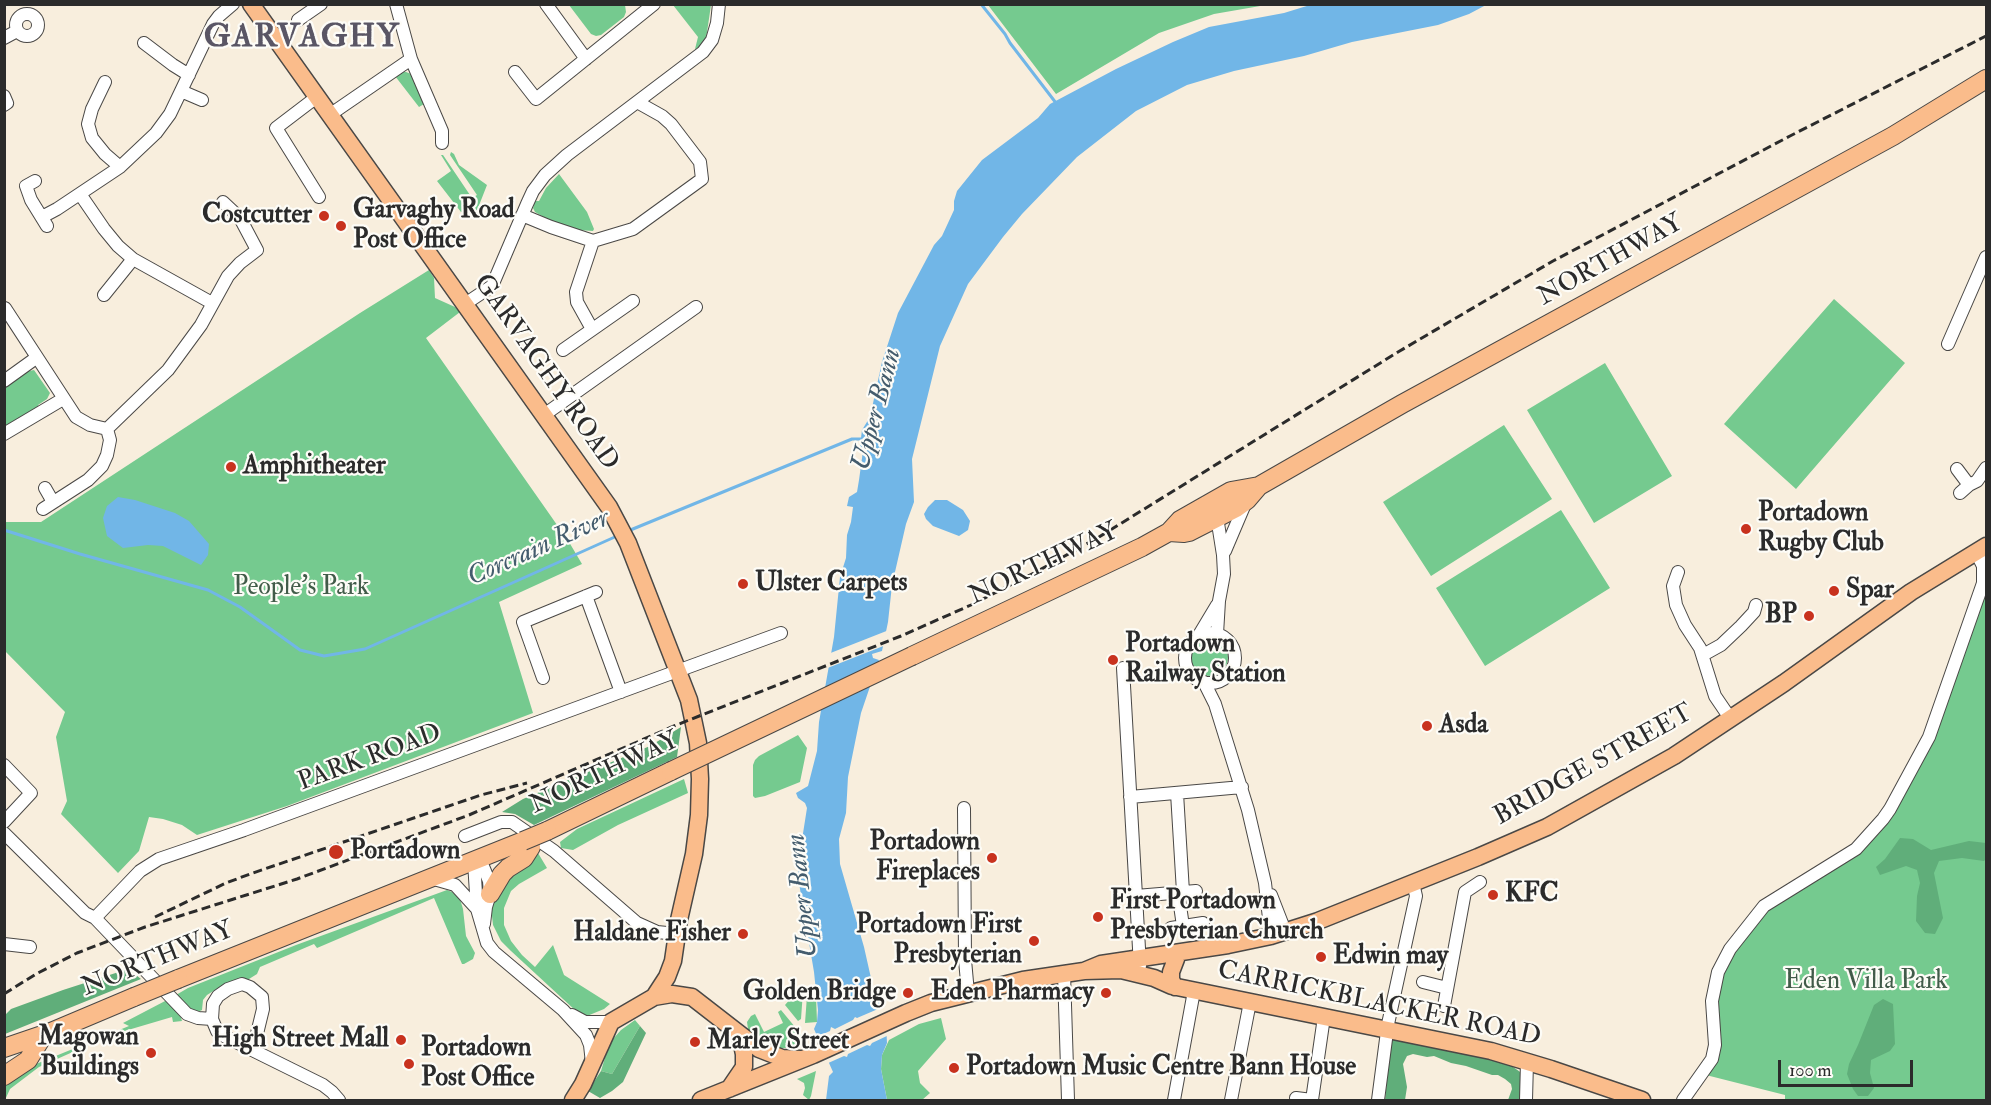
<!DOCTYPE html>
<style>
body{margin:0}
#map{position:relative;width:1991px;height:1105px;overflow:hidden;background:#f8eedd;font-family:"IM FELL Double Pica",serif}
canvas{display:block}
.frame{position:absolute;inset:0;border:6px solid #2b2b2b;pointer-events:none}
.scale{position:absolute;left:1778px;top:1060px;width:135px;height:27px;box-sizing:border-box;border:3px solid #2b2b2b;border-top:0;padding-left:8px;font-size:18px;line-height:21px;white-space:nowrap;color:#2b2b2b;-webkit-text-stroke:4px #fdfcf7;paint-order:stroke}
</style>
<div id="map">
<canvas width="1991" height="1105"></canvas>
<div class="frame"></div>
<div class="scale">100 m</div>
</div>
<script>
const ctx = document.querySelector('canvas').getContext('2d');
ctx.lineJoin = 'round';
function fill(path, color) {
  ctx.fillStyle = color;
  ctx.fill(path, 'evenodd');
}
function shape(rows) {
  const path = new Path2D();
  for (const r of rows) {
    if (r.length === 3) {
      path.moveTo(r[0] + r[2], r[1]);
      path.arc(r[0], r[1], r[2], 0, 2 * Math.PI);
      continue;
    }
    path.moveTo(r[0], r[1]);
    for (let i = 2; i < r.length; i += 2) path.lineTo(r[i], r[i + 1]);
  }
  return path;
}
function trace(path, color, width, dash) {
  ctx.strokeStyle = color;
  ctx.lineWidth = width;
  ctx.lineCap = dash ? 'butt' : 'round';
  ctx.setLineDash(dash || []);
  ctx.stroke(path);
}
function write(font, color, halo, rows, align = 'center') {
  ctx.font = font + ' "IM FELL Double Pica",serif';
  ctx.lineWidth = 4.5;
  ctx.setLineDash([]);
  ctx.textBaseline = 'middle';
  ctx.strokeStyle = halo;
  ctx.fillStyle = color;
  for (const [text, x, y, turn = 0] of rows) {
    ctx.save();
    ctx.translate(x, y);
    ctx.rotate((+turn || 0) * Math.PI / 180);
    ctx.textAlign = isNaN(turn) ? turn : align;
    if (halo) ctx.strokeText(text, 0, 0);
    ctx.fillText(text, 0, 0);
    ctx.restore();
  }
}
const green = shape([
 [569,5,625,5,626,12,624,17,601,35,596,36,591,34],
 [673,5,711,5,706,39,699,48,695,49,698,37],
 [988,5,1266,5,1214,14,1159,33,1056,94],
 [401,72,406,72,411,74,424,104,419,107,395,76],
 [451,152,454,154,459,165,487,185,476,213,461,212,437,181,451,171,441,155,443,155,472,198,477,195,450,155],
 [559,174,587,212,594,229,593,231,578,230,547,219,535,212,533,208,535,201,539,201,546,188],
 [429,270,434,278,435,298,455,307,460,312,426,338,569,542,582,564,499,602,533,713,287,806,197,835,182,825,163,819,149,817,139,851,118,873,61,814,67,801,56,737,65,712,5,651,5,522,41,522,360,313],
 [1834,299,1905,363,1796,489,1724,424],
 [1605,363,1672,476,1594,523,1527,410],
 [34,370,50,393,47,399,38,405,40,408,5,429,4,386,25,372],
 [1504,425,1552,499,1431,576,1383,502],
 [1561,510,1610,588,1485,666,1436,588],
 [1986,574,1986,1100,1785,1100,1785,1095,1702,1074,1712,1059,1718,972,1764,906,1856,849,1883,819,1929,737],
 [1209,657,19],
 [798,735,807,748,800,782,765,796,755,798,753,796,753,765,755,760,759,756],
 [684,779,688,793,618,825,573,850,561,848,560,842,577,829],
 [538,853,547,868,519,884,511,891,504,908,504,925,511,941,522,955,535,967,553,945,564,975,610,1004,604,1009,587,1016,576,1011,511,951,501,941,493,925,491,907,494,894,527,859],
 [447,890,452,892,460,899,463,909,466,936,475,953,473,959,464,964,462,964,434,898,317,948,314,944,260,967,257,974,249,979,223,985,207,995,203,1000,202,1010,198,1012,187,1009,176,995,188,988,296,945],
 [798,990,803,991,801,1019,798,1021,785,1005],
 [807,996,816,996,817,1022,805,1023],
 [167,1000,179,1011,182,1021,173,1022,172,1017,111,1035,39,1067,10,1089,5,1100,5,1079,36,1064,129,1026,123,1023],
 [781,1010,800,1033,805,1041,788,1048,776,1048,767,1044,748,1029,747,1022,751,1016,755,1014,764,1032,783,1023,778,1012],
 [941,1018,946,1039,918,1071,920,1083,930,1093,922,1100,887,1100,881,1069,882,1055,889,1040,919,1024],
 [635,1020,640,1026,612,1074,601,1071,607,1051,613,1039,621,1030],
 [816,1071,811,1096,809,1100,803,1095,805,1088,804,1083,797,1079]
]);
const forest = shape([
 [681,727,677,757,534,825,515,814,502,812,523,799,650,746],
 [1900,838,1913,839,1931,850,1969,841,1986,843,1986,859,1984,861,1962,858,1939,861,1934,873,1943,918,1935,934,1925,933,1916,921,1917,896,1920,883,1917,870,1906,866,1880,875,1876,867,1885,859],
 [128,969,141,979,5,1034,5,1015,11,1009,63,990],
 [1883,999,1893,1004,1895,1044,1890,1051,1871,1060,1870,1073,1874,1088,1868,1096,1858,1096,1853,1089,1847,1074,1849,1064,1858,1045,1874,1005],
 [640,1026,646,1033,623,1082,612,1091,600,1098,588,1091,601,1071,612,1074],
 [1394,1038,1506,1062,1523,1074,1521,1100,1508,1100,1512,1089,1511,1084,1505,1079,1498,1075,1492,1075,1466,1066,1451,1063,1434,1056,1427,1057,1413,1054,1407,1056,1403,1064,1407,1087,1405,1100,1385,1100,1391,1040]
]);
const water = shape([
 [1310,5,1486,5,1469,14,1438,25,1352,42,1304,56,1234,71,1187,85,1136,111,1077,157,1022,214,1003,237,968,284,940,346,912,459,914,502,906,524,892,585,888,622,882,651,872,654,873,658,879,660,861,713,848,777,846,813,839,839,840,864,864,947,873,987,878,991,885,1006,887,1043,882,1055,881,1069,887,1100,826,1100,829,1076,833,1072,814,1029,817,1022,818,1010,814,972,799,883,798,865,807,808,805,803,798,798,796,793,808,786,817,751,819,722,834,637,840,577,846,558,847,535,851,522,853,507,847,506,849,497,857,492,859,480,863,451,860,446,862,430,870,417,882,362,898,313,934,245,942,236,954,210,954,201,957,191,982,160,1038,118,1050,104,1116,69,1173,42,1209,27,1284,13],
 [118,497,135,500,175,513,189,521,209,544,208,555,201,565,163,546,148,545,123,548,107,536,103,518,107,506],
 [935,500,947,500,963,510,970,521,968,530,959,536,933,526,926,519,924,514,928,507]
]);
const pier = shape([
 [889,630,886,645,825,669,828,654],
 [885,1006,888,1011,889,1035,872,1043,870,1046,867,1045,848,1054,847,1057,844,1056,826,1064,814,1038,830,1031,831,1027,835,1029,853,1020,855,1017,857,1018]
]);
const stream = shape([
 [981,4,1005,34,1010,43,1056,103],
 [4,530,80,554,208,590,240,607,300,650,324,656,365,649,617,536],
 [628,531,852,439,861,439]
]);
const minor = shape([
 [396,4,411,59,442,131,442,143],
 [546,4,586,59],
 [27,25,11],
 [298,20,321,4],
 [4,38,17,31],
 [144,43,173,65,189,75],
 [515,72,536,99,654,4],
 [105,82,92,109,88,124,92,138,105,154,120,167],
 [181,91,202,100],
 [4,96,7,103,4,105],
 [318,96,276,128,319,197],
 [331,114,411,59],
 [35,181,26,186,31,200,47,226],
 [80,194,104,229,118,246,133,259,212,303],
 [522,215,551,227,593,241,633,229,702,179,700,162,671,124,662,116,637,102],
 [42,217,57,209,120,167,156,133,170,114,181,91,213,24,219,16,233,4],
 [104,295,133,259],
 [465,304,492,286,527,204,533,191,545,175,567,155,703,52,712,40,717,23,719,4],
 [5,308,76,417,90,425,107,429,168,370,201,325,228,276,240,263,257,250,240,218,223,202],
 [592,329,577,302,576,292,593,241],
 [1948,344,1986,257],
 [563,350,633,301],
 [4,381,36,358],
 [544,415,696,307],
 [4,434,63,399],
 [1957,469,1969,485],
 [45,488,53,502],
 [1960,493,1969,485,1977,481,1986,468],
 [43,509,88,480,102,466,107,455,110,440,107,429],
 [1214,511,1217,517,1223,555,1224,574,1219,601,1217,634],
 [1225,551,1245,504],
 [1678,572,1673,586,1676,605,1685,625,1700,648,1715,696,1730,718],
 [586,596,621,692],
 [1210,658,25],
 [1199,635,1217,605],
 [1703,655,1721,645,1741,626,1754,612,1756,605],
 [1123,668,1140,966],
 [543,678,523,622,596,592],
 [1204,682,1215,704,1248,810,1265,883,1271,936],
 [4,765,31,793,4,822],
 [1177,793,1183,892],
 [1130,797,1242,787],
 [964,808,965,960,968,993],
 [4,833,85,913,95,918,187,1014,198,1018,212,1019],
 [465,836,501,822,512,822,554,851,637,923,657,932,677,934],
 [480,859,489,881,490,894,486,907,484,924],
 [474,862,477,909,487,943,494,952,563,1010,586,1035,590,1045,592,1063],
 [434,879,455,885,477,909],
 [1178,892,1183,926],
 [1271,895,1285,931],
 [1136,896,1196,891],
 [95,918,140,871,159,859,244,830,781,633],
 [1171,928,1203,923],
 [4,944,30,947],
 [1064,973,1068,1100],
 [1423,982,1447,988],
 [1444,1006,1465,892,1480,882],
 [572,1015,585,1022,611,1022],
 [253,1050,263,1009,262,997,250,987,242,984,228,989,218,996,213,1004,212,1019,217,1031,224,1036,323,1085,332,1092,339,1100],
 [1296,1098,1312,1100],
 [1174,1100,1194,991],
 [1231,1100,1250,1002],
 [1312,1100,1324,1017],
 [1378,1100,1388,1024,1416,896,1413,883],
 [1526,1100,1527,1062],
 [1683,1100,1712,1059,1715,1045,1712,1001,1718,972,1730,949,1764,906,1856,849,1883,819,1890,809,1929,737,1983,583,1983,566,1976,552]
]);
const major = shape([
 [251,4,609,507,628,543,689,700,698,743,700,779,699,815,694,854,679,920,673,961,667,977,654,997,611,1022,583,1084,573,1100],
 [1084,971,1101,964,1228,945,1271,936,1318,921,1478,857,1547,827,1674,756,1784,683,1911,592,1986,546],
 [1175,987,1171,980,1171,972,1176,959],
 [654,997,672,994,692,997,759,1049,782,1058,800,1059],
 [729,1089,744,1067,744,1054,740,1035],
 [701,1100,813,1055,906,1013,931,1003,1023,980,1084,971,1121,970,1154,978,1172,986,1491,1051,1551,1069,1642,1100]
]);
const highway = shape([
 [1169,532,1184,533,1189,532,1236,508,1247,500,1259,486,1402,404,1893,136,1986,79],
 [912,656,1142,547,1169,532,1180,520,1231,491,1259,486],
 [547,831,671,771],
 [490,894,502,874,508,868,524,858,531,847],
 [178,979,523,841],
 [4,1048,51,1032,134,997],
 [4,1076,28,1060,41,1039]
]);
const rail = shape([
 [155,917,226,883,250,874,481,795,527,783],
 [4,994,36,974,77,953,145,927,297,879,469,815,674,726,901,636,971,605,1036,572,1099,537,1398,352,1553,261,1790,136,1986,36]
]);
const highwayBridge = shape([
 [671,771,912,656],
 [523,841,547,831],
 [134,997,178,979]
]);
const markers = [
 [324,216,6,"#c8321e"],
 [341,226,6,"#c8321e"],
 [231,467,6,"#c8321e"],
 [1746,529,6,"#c8321e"],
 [743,584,6,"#c8321e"],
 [1834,591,6,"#c8321e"],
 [1809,616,6,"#c8321e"],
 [1113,660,6,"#c8321e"],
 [1427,726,6,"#c8321e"],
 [336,852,8,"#c8321e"],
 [992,858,6,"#c8321e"],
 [1493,895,6,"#c8321e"],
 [1098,917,6,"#c8321e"],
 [743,934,6,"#c8321e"],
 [1034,941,6,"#c8321e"],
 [1321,957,6,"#c8321e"],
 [908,993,6,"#c8321e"],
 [1106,993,6,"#c8321e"],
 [401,1040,6,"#c8321e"],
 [695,1042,6,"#c8321e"],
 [151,1053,6,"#c8321e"],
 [409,1064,6,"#c8321e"],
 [954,1068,6,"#c8321e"]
];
const poiNames = [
 ["Garvaghy Road",353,211],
 ["Post Office",353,241],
 ["Costcutter",312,216,"right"],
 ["Amphitheater",243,467],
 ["Portadown",1758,514],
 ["Rugby Club",1758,544],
 ["Ulster Carpets",755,584],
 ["Spar",1846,591],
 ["BP",1797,616,"right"],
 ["Portadown",1125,645],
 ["Railway Station",1125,675],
 ["Asda",1439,726],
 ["Portadown",980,843,"right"],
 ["Fireplaces",980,873,"right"],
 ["Portadown",350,852],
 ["KFC",1505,895],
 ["First Portadown",1110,902],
 ["Presbyterian Church",1110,932],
 ["Portadown First",1022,926,"right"],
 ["Presbyterian",1022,956,"right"],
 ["Haldane Fisher",731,934,"right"],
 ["Edwin may",1333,957],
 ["Golden Bridge",896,993,"right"],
 ["Eden Pharmacy",1094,993,"right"],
 ["Magowan",139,1038,"right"],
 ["Buildings",139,1068,"right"],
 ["High Street Mall",389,1040,"right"],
 ["Marley Street",707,1042],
 ["Portadown",421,1049],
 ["Post Office",421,1079],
 ["Portadown Music Centre Bann House",966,1068]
];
const streetNames = [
 ["NORTHWAY",1611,261,-29],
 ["GARVAGHY ROAD",545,373,55],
 ["NORTHWAY",1044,565,-25],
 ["PARK ROAD",370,759,-20],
 ["BRIDGE STREET",1594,766,-29],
 ["NORTHWAY",605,774,-25],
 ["NORTHWAY",158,960,-22],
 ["CARRICKBLACKER ROAD",1379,1005,12]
];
const parkNames = [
 ["People's Park",301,588],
 ["Eden Villa Park",1866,982]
];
const waterNames = [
 ["Upper Bann",878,410,-75],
 ["Corcrain River",539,549,-24],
 ["Upper Bann",804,896,-96]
];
const districtNames = [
 ["GARVAGHY",302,39]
];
fill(green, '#75ca8f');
fill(forest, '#60ae7a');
fill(water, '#71b6e7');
fill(pier, '#f8eedd');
trace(stream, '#71b6e7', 3);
trace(minor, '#4a4846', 14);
trace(major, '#4a4846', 19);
trace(highway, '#4a4846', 20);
trace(minor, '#fff', 12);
trace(major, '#fabc8b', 16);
trace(highway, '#fabc8b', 18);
trace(rail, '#2b2b2b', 3, [9, 4.5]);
trace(highwayBridge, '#4a4846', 20, []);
trace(highwayBridge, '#fabc8b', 18);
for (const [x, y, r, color] of markers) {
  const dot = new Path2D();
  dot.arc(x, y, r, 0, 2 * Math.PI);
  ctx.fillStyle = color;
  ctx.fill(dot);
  trace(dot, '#fdfcf7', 2);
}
write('bold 26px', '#2b2b2b', '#fdfcf7', poiNames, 'left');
write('26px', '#2b2b2b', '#fdfcf7', streetNames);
write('26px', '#415b49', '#fdfcf7', parkNames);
write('italic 27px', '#445c6d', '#fdfcf7', waterNames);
ctx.letterSpacing = '1.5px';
write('bold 32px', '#5a5665', '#fdfcf7', districtNames);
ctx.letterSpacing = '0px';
</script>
